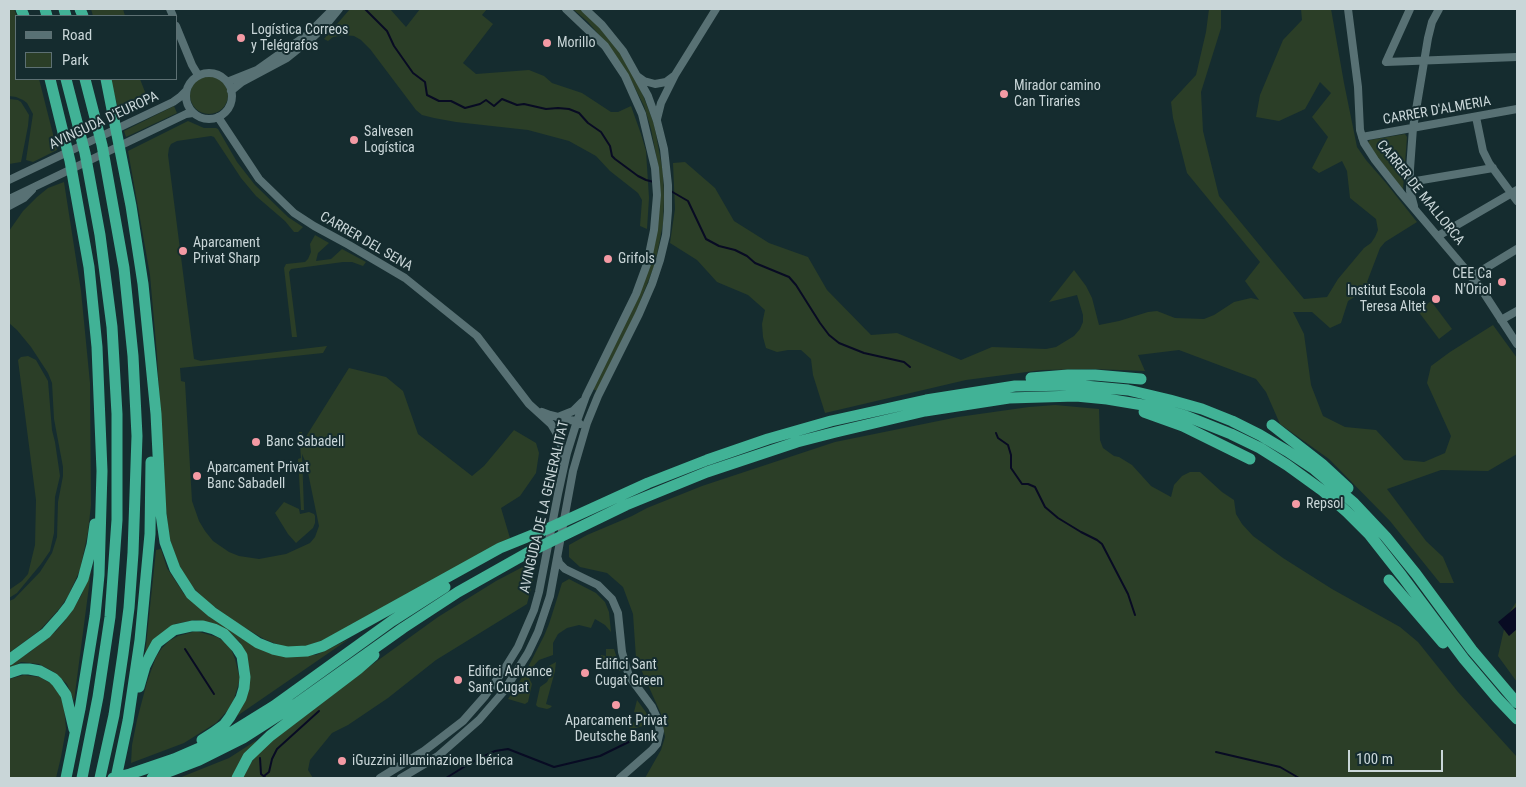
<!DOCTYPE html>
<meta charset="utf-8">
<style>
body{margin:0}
#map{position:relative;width:1526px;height:787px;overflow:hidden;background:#152c2f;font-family:"Roboto Condensed",sans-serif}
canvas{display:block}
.frame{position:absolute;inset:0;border:10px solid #c9d6d8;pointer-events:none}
.legend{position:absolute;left:15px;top:15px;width:162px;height:65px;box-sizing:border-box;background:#152c2f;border:1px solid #5d7073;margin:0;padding:6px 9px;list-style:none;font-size:15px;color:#c9d6d8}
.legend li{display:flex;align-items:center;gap:10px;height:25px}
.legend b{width:25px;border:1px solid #5d7073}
.scale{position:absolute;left:1348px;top:750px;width:95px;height:22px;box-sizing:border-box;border:2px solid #c9d6d8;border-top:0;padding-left:6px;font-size:15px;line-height:18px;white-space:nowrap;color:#c9d6d8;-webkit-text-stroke:4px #152c2f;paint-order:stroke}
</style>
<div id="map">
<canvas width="1526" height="787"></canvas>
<div class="frame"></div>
<ul class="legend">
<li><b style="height:6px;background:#587174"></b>Road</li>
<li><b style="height:14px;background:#2b3e27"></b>Park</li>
</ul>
<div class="scale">100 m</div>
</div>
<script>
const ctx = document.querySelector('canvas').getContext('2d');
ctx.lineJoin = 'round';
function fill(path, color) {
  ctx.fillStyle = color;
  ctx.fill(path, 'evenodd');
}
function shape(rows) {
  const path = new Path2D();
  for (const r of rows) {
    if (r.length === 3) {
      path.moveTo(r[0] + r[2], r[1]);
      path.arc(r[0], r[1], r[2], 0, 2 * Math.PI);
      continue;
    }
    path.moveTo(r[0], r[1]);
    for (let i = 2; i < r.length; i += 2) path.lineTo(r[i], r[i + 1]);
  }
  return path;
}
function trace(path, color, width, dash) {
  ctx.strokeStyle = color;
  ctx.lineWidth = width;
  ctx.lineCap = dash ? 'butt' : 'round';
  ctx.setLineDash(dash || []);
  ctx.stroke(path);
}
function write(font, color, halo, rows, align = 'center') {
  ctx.font = font + ' "Roboto Condensed",sans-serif';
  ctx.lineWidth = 4;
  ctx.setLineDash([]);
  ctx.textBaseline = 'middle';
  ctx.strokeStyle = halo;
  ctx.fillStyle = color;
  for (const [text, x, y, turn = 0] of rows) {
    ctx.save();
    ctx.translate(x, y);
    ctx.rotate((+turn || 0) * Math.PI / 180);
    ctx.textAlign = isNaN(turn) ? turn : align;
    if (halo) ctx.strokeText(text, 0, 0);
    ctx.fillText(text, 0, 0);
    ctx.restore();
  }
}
const green = shape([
 [9,9,14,9,17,16,16,79,39,79,57,150,33,162,26,160,33,114,27,103,23,100,16,97,9,96],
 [91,9,123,9,125,16,93,16],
 [350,9,390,9,406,27,420,9,487,9,482,15,493,24,463,63,476,74,529,70,544,76,552,83,582,93,611,112,618,112,631,106,641,134,646,151,649,198,647,229,640,226,642,200,638,193,610,171,596,156,569,141,528,130,456,122,434,118,422,115,416,110,370,49,361,40,354,36,345,35,333,37,328,41,324,39],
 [573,9,580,9,591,18,616,47,627,64,641,90,654,124,663,172,664,197,663,224,655,264,632,322,597,391,593,389,648,270,655,243,660,196,659,170,651,129,644,106,631,80,606,43,588,22],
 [1209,9,1221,9,1221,28,1201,92,1203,131,1219,196,1304,299,1327,297,1338,279,1364,248,1371,243,1375,237,1378,230,1376,219,1350,198,1347,171,1342,161,1319,173,1312,168,1328,137,1312,117,1331,93,1320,82,1305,109,1279,121,1256,117,1260,95,1283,40,1302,20,1301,9,1331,9,1344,83,1357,147,1366,160,1386,183,1417,222,1385,242,1380,248,1367,282,1372,286,1348,301,1341,323,1330,328,1312,312,1293,312,1304,334,1311,385,1323,416,1345,427,1376,430,1404,460,1424,462,1445,453,1451,436,1427,383,1431,366,1450,352,1493,325,1517,358,1517,454,1488,471,1441,470,1387,489,1426,541,1443,557,1454,583,1440,583,1390,521,1329,459,1280,424,1266,392,1256,379,1179,350,1138,355,1145,371,1093,369,1042,370,966,380,825,413,813,375,811,359,801,350,788,350,777,352,766,348,763,337,762,324,765,310,748,295,717,282,697,260,670,243,675,209,673,163,685,162,715,188,734,221,769,243,808,257,827,290,871,335,897,333,961,360,992,347,1046,349,1056,347,1074,336,1080,329,1083,322,1083,315,1077,295,1049,302,1074,270,1086,286,1092,298,1099,325,1119,321,1148,312,1157,311,1175,318,1204,319,1214,315,1234,302,1251,298,1259,300,1245,281,1260,262,1187,173,1173,118,1171,102,1196,75,1206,32],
 [209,95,19],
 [110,79,140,79,150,105,121,118],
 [9,99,18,100,21,102,29,115,28,126,21,162,9,164],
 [174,106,177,113,126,137,124,131],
 [188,121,204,128,216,128,218,129,237,162,255,185,288,217,303,227,298,232,294,232,285,221,256,196,241,178,214,137,211,136,177,141,171,144,169,148,168,155,194,359,201,361,327,346,323,353,180,368,181,381,185,382,192,501,199,521,205,531,213,541,229,552,239,556,259,559,286,554,310,543,315,537,319,526,306,463,302,454,304,510,301,510,298,459,301,458,299,432,302,432,302,443,349,368,386,377,403,391,418,434,472,476,484,466,514,430,536,443,539,453,536,473,520,496,501,508,510,538,324,640,303,647,284,647,264,639,237,623,206,601,189,583,182,573,170,540,165,503,157,355,150,275,128,151],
 [1405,134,1407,137,1403,190,1375,154,1368,142,1370,140],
 [64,182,81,291,90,383,91,505,88,532,80,570,68,596,60,608,40,630,9,653,9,601,14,599,40,572,52,553,57,537,58,502,63,476,63,467,54,419,52,383,48,373,31,347,17,330,9,323,9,231,23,211,37,197,48,188],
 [315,235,329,243,318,253,316,261,331,259,342,249,366,262,363,266,352,262,343,262,291,269,289,272,297,337,292,337,284,268,286,264,305,262,308,259,311,252,310,244],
 [1431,301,1452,329,1439,339,1418,311],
 [28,356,36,360,48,381,52,430,55,442,60,476,55,497,54,533,50,551,41,564,17,593,9,598,9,590,22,581,28,574,35,545,36,500,18,360,21,357],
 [1055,405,1099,409,1100,440,1103,448,1114,456,1119,457,1132,465,1151,486,1171,497,1174,485,1182,476,1190,472,1200,472,1222,492,1234,500,1236,514,1242,524,1253,536,1283,558,1332,589,1400,627,1418,642,1458,692,1517,757,1517,778,645,778,661,750,665,737,661,714,636,658,633,614,623,587,607,573,580,567,569,557,569,545,587,535,632,516,647,508,702,486,835,442,958,417,1029,407],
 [284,502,299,509,300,514,309,512,314,514,315,516,315,523,313,528,296,543,288,534,275,513],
 [161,549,167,568,184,594,275,654,316,655,349,639,237,716,248,693,250,672,245,653,240,642,226,631,211,623,195,620,175,624,160,635,145,655,156,550],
 [536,560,534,577,527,604,436,660,388,698,348,725,332,733,310,760,308,770,313,778,241,778,248,767,262,748,323,700,438,617,496,581],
 [91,571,74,701,67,684,54,672,39,664,21,662,9,669,9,664,30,652,56,631,66,619,81,596],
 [569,579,596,593,605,602,609,612,611,632,605,625,595,619,591,628,579,625,567,628,558,634,553,643,553,655,539,660,529,671,528,676,532,684,528,702,525,704,508,699,525,673,544,636,549,624,562,583],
 [1517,601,1517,682,1498,656,1507,616],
 [196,631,217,637,225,642,231,649,235,659,240,679,234,699,228,710,216,723,184,743,131,763,132,745,137,720,147,682,156,657,162,648,169,641,178,636],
 [606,649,614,649,621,671,619,671,614,663,600,659,601,655,606,656],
 [556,662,555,671,546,704,552,706,550,708,547,709,538,707,536,705,540,687,547,682,549,678,550,674,547,667],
 [24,675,40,677,52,684,61,697,64,707,66,729,61,757,56,778,9,778,9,679],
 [637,700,648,715,650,724,629,730,631,723,636,722,639,719,637,714,634,712],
 [257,740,250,749,234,778,179,778,229,758]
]);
const water = shape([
 [1516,607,1517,629,1509,636,1498,622]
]);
const stream = shape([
 [365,9,387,31,394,46,413,73,425,82,427,95,439,101,451,101,465,108,480,104,486,100,494,106,502,99,517,105,524,104,546,109,558,108,569,109,579,113,588,123,601,132,610,146,612,156,615,159,638,176,646,180,654,182],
 [669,190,688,201,706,239,719,246,735,250,747,256,755,263,789,277,796,285,820,323,829,335,839,343,864,353,904,362,910,367],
 [996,433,998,438,1008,445,1011,455,1011,468,1022,484,1028,484,1035,487,1045,507,1058,518,1081,532,1097,540,1102,544,1128,594,1135,615],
 [185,649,214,694],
 [1216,752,1280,767,1299,778],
 [260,758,261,774,266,778],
 [264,776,269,772,272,759,277,749,319,711],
 [446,778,472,762,495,751,508,749,554,767,600,756,645,734]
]);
const minor = shape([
 [170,9,173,16],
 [1348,9,1358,87,1360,130,1364,143,1375,160,1401,193,1478,284,1517,344],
 [1410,9,1386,62,1517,57],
 [176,26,192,65,198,75],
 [209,96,23],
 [637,76,644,81,655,84,666,82,674,76],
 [227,82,257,70,281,53,307,35,330,12],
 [231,91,242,82,287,58,312,38,325,26,339,9],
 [218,117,259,179,294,213,314,226,349,245,405,278,477,336,529,404,551,424,560,439,563,462],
 [1476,117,1483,151,1489,163,1517,201],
 [657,119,661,103,675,75,716,9],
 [1362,137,1517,109],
 [9,180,173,102,180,97,186,91],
 [1410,182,1493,168],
 [9,199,186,114,193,113],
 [9,206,24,198,32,190],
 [1414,206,1410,191,1410,169,1413,128,1428,38,1432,22,1439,9],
 [1438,236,1517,190],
 [1471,277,1517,249],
 [1501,320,1517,311],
 [542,412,550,415,558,417,573,411,582,402],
 [558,417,569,420,577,421,580,424],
 [558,559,559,563,565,569,598,585,612,599,618,613,622,652,629,676,652,707,657,718,660,731,657,744,652,750,620,778],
 [380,778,424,751,463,721,485,696,505,668,518,647,534,610,539,592,558,494,567,453,577,421,586,396,636,294,647,264,654,230,657,195,655,168,642,114,625,76,605,46,566,9],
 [401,778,438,756,479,720,504,691,528,653,538,632,550,596,573,471,587,423,598,396,639,314,652,284,660,260,666,235,668,211,668,185,664,149,657,121,648,96,623,51,602,25,585,9]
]);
const highway = shape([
 [21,9,24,16],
 [45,9,47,16],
 [64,9,66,16],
 [80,9,83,16],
 [50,79,70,161,89,267,97,347,102,471,99,575,95,616,80,709,66,778],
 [66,79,85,153,100,235,112,327,117,414,117,520,110,617,98,697,82,778],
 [85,79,102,145,124,268,133,356,137,436,133,553,129,608,123,654,114,715,100,778],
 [106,79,131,206,143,284,156,414,161,514,165,542,175,569,191,594,212,612,258,643,273,649,287,652,307,651,323,646,500,548,547,529,648,483,707,460,768,439,831,421,926,400,1015,386,1074,385,1128,390,1170,400,1202,409,1232,421,1260,435,1287,451,1314,469,1354,503,1386,537,1416,574,1472,650,1517,703],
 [1031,378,1068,375,1095,375,1141,379],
 [1144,412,1183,426,1250,459],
 [1272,425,1322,464,1348,488],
 [1389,580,1443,643],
 [9,660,46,633,62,615,69,606,83,579,92,545,95,524],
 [9,673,21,669,29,669,40,671,53,678,57,682,66,695,74,729],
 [139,687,145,666,151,654,157,643,174,630,192,626,203,626,214,629,224,634,237,648,242,656,245,677,244,688,241,698,230,717,224,725,213,733,202,740],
 [113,778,130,774,174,759,204,746,232,732,274,706,392,621,445,587],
 [116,778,128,721,140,640,150,534,151,462],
 [152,778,199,760,243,738,296,704,403,628,458,592,529,552,626,505,707,472,797,442,836,432,925,411,1009,398,1076,396,1107,399,1155,407,1186,416,1231,434,1260,448,1287,465,1323,491,1347,512,1369,534,1402,576,1464,659,1497,698,1517,719],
 [237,778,248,757,270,736,358,669,374,655]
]);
const markers = [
 [241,38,5,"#f49aa4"],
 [547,43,5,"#f49aa4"],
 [1004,94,5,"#f49aa4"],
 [354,140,5,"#f49aa4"],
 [183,251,5,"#f49aa4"],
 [608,259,5,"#f49aa4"],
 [1502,282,5,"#f49aa4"],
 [1436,299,5,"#f49aa4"],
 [256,442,5,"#f49aa4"],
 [197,476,5,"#f49aa4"],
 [1296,504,5,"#f49aa4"],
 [585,673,5,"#f49aa4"],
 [458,680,5,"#f49aa4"],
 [616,705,5,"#f49aa4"],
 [342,761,5,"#f49aa4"]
];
const poiNames = [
 ["Logística Correos",251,30],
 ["y Telégrafos",251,46],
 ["Morillo",557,43],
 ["Mirador camino",1014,86],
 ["Can Tiraries",1014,102],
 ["Salvesen",364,132],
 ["Logística",364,148],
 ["Aparcament",193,243],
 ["Privat Sharp",193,259],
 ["Grifols",618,259],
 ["CEE Ca",1492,274,"right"],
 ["N'Oriol",1492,290,"right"],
 ["Institut Escola",1426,291,"right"],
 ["Teresa Altet",1426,307,"right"],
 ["Banc Sabadell",266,442],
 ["Aparcament Privat",207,468],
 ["Banc Sabadell",207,484],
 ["Repsol",1306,504],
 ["Edifici Sant",595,665],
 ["Cugat Green",595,681],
 ["Edifici Advance",468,672],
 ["Sant Cugat",468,688],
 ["Aparcament Privat",616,721,"center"],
 ["Deutsche Bank",616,737,"center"],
 ["iGuzzini illuminazione Ibérica",352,761]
];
const streetNames = [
 ["CARRER D'ALMERIA",1437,111,-10],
 ["AVINGUDA D'EUROPA",104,121,-25],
 ["CARRER DE MALLORCA",1420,193,51],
 ["CARRER DEL SENA",366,242,30],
 ["AVINGUDA DE LA GENERALITAT",545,507,-77]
];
fill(green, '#2b3e27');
fill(water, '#080b23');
trace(stream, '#080b23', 2);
trace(minor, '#587174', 8);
trace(highway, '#41b296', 11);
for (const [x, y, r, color] of markers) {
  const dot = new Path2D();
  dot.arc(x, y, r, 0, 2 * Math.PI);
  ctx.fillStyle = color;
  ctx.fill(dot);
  trace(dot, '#152c2f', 2);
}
write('14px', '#c9d6d8', '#152c2f', poiNames, 'left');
write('14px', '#c9d6d8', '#152c2f', streetNames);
</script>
